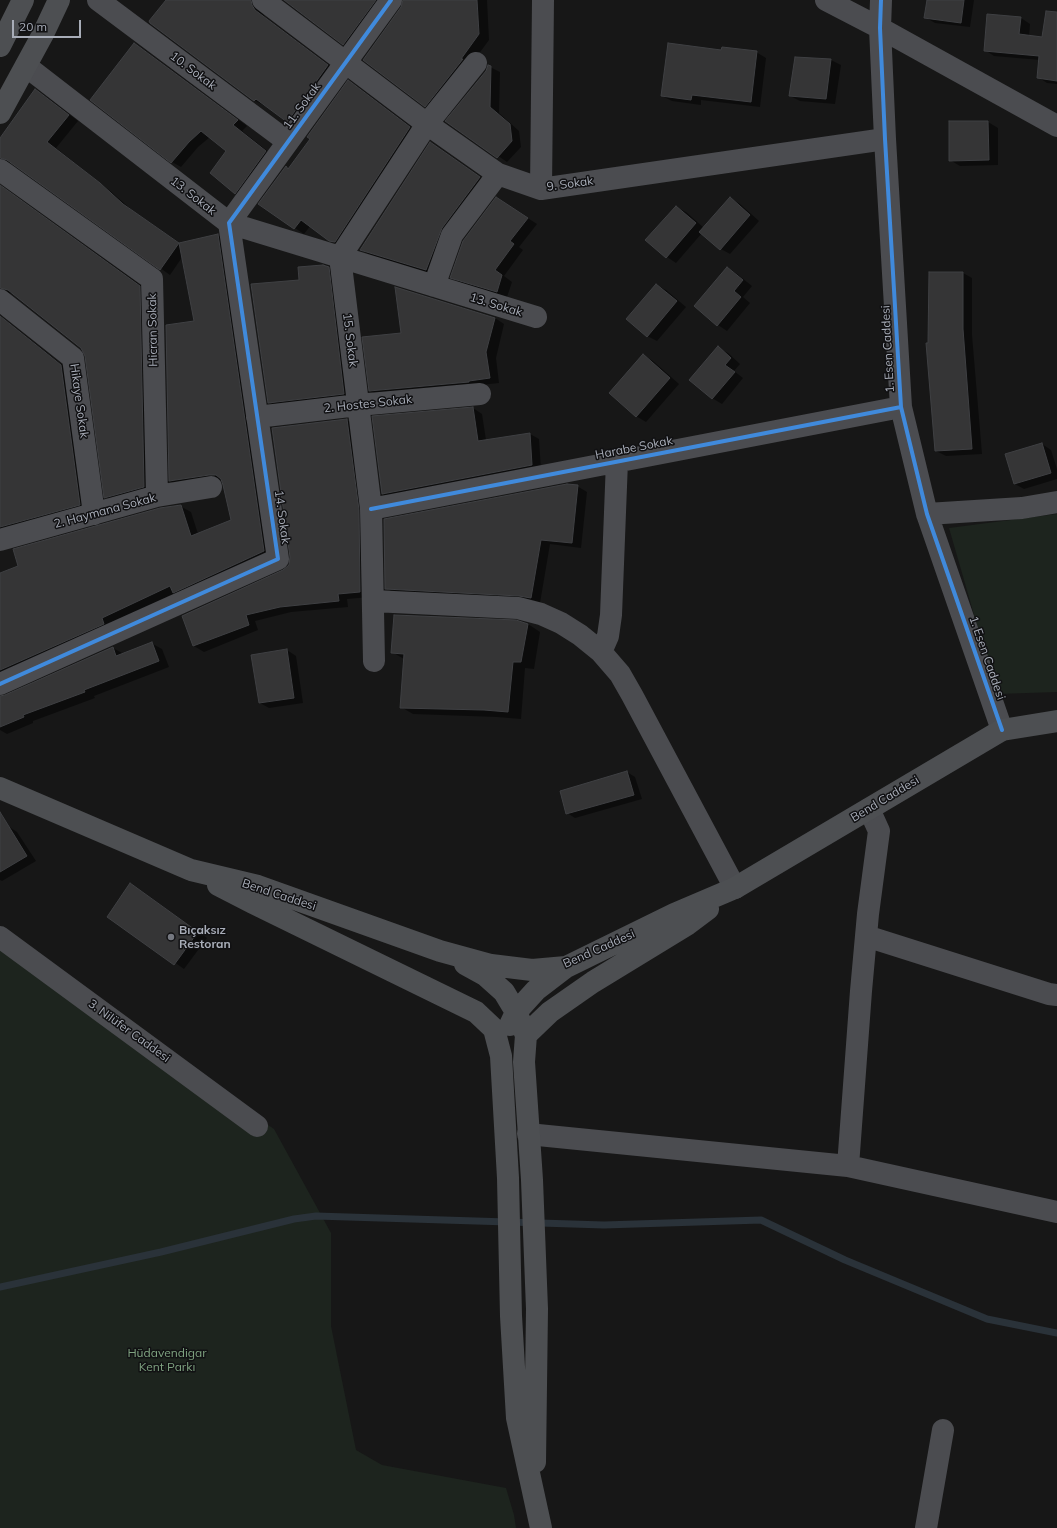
<!DOCTYPE html>
<meta charset="utf-8">
<style>
body{margin:0}
#map{position:relative;width:1057px;height:1528px;overflow:hidden;background:#171717;font-family:Mulish,sans-serif}
canvas{display:block}
.scale{position:absolute;left:12px;top:20px;width:69px;height:18px;box-sizing:border-box;border:2px solid #a8adb8;border-top:0;padding-left:5px;font-size:12px;line-height:14px;white-space:nowrap;color:#a8adb8;-webkit-text-stroke:3px #111113;paint-order:stroke}
</style>
<div id="map">
<canvas width="1057" height="1528"></canvas>
<div class="scale">20 m</div>
</div>
<script>
const ctx = document.querySelector('canvas').getContext('2d');
ctx.lineJoin = 'round';
function fill(path, color) {
  ctx.fillStyle = color;
  ctx.fill(path, 'evenodd');
}
function shape(rows) {
  const path = new Path2D();
  for (const r of rows) {
    path.moveTo(r[0], r[1]);
    for (let i = 2; i < r.length; i += 2) path.lineTo(r[i], r[i + 1]);
  }
  return path;
}
function trace(path, color, width, dash) {
  ctx.strokeStyle = color;
  ctx.lineWidth = width;
  ctx.lineCap = dash ? 'butt' : 'round';
  ctx.setLineDash(dash || []);
  ctx.stroke(path);
}
function write(font, color, halo, rows, align = 'center') {
  ctx.font = font + ' Mulish,sans-serif';
  ctx.lineWidth = 3;
  ctx.setLineDash([]);
  ctx.textBaseline = 'middle';
  ctx.strokeStyle = halo;
  ctx.fillStyle = color;
  for (const [text, x, y, turn = 0] of rows) {
    ctx.save();
    ctx.translate(x, y);
    ctx.rotate((+turn || 0) * Math.PI / 180);
    ctx.textAlign = isNaN(turn) ? turn : align;
    if (halo) ctx.strokeText(text, 0, 0);
    ctx.fillText(text, 0, 0);
    ctx.restore();
  }
}
const green = shape([
 [1057,514,1057,692,997,694,949,528],
 [0,945,274,1129,331,1233,331,1326,356,1450,382,1465,506,1488,514,1515,516,1528,0,1528]
]);
const shadow = shape([
 [167,0,262,0,261,11,265,17,338,72,298,127,265,105,265,106,254,100],
 [285,0,390,0,354,50,344,44],
 [404,0,487,0,489,40,436,112,425,106,402,7],
 [928,0,974,0,970,27,935,23,925,17],
 [1021,18,1030,24,1029,37,1057,40,1057,84,1047,83,1038,77,1040,60,994,56,985,50],
 [135,44,144,50,247,126,242,131,275,157,245,199,235,193,227,151,210,137,198,147,181,167,172,162],
 [722,51,756,52,766,58,760,107,701,100,701,105,672,101,662,96],
 [796,58,831,60,841,65,835,104,800,101,790,96],
 [490,67,500,72,499,113,519,131,521,147,507,162,447,121],
 [349,81,358,87,419,133,340,246,311,225,304,234,259,204,286,168,289,170],
 [36,90,45,96,78,121,56,148,109,190,133,211,180,243,218,235,228,241,274,557,0,683,0,574,180,506,191,512,198,534,232,520,222,480,181,487,170,481,195,322,183,256,170,275,14,163,7,163,0,159,0,140],
 [950,122,988,122,998,128,998,165,960,166,950,160],
 [431,143,489,183,436,275,370,255,361,250],
 [0,184,3,187,150,292,154,492,116,503,105,497,86,355,82,348,13,293,7,294,0,299],
 [730,198,740,204,759,221,730,254,721,249,702,233,676,263,667,257,647,240,676,207,686,212,704,228],
 [506,204,537,224,519,247,523,250,504,276,512,282,507,297,461,283,451,277],
 [328,267,340,274,356,400,281,409,269,402,300,281],
 [728,268,737,274,752,286,743,297,750,303,727,331,718,325,696,306],
 [963,273,972,278,972,335,982,454,946,456,936,451,929,344],
 [656,285,666,290,686,307,657,341,647,336],
 [0,313,2,317,71,372,90,510,0,539],
 [495,318,504,324,496,358,499,383,380,396,370,391,402,334],
 [718,348,728,353,740,364,734,371,743,378,722,404,712,398],
 [643,355,653,361,679,384,646,422,636,416],
 [473,408,482,414,486,440,530,434,539,439,541,470,392,499,383,494],
 [347,420,357,426,370,597,347,599,348,607,291,612,255,621,258,630,204,652,194,646,183,617,284,571,290,565,291,557],
 [1042,444,1051,450,1057,469,1057,479,1024,489,1015,484],
 [577,486,587,492,581,548,550,544,540,603,396,594,386,588],
 [528,624,540,632,534,669,525,668,521,719,497,717,413,714,401,707,404,659,392,652],
 [151,643,162,649,169,667,94,696,95,698,33,721,33,723,7,734,0,730,0,697,113,648,124,654],
 [287,650,296,656,303,703,269,708,260,703],
 [627,772,635,777,642,799,575,818,567,813],
 [8,826,17,832,36,861,2,881,0,880,0,831],
 [140,890,207,938,184,969,108,916]
]);
const stream = shape([
 [0,1287,161,1252,294,1219,316,1216,604,1225,761,1220,845,1260,987,1319,1057,1333]
]);
const building = shape([
 [166,0,251,0,252,5,255,10,328,65,287,122,256,99,254,101,150,23,149,21,166,0],
 [284,0,376,0,343,45,284,0],
 [403,0,477,0,479,34,461,59,463,59,425,107,363,60,401,7,403,0],
 [927,0,964,0,961,23,924,18,927,0],
 [1046,11,1057,12,1057,81,1037,78,1039,56,984,51,987,14,1021,17,1019,34,1042,37,1046,11],
 [134,43,238,120,233,125,266,151,235,194,210,173,226,151,201,131,189,142,171,163,90,100,134,43],
 [668,43,721,50,722,47,757,51,751,102,692,95,691,100,661,96,668,43],
 [795,57,831,59,826,99,789,96,795,57],
 [488,65,491,66,490,107,510,124,512,141,497,158,445,121,486,71,488,65],
 [348,80,410,127,335,242,329,241,301,220,294,229,258,204,286,166,288,169,310,139,307,137,348,80],
 [35,89,69,115,47,142,100,183,123,204,179,243,160,270,7,160,0,158,0,138,35,89],
 [949,121,988,121,989,160,949,161,949,121],
 [430,142,480,177,442,228,426,270,360,250,430,142],
 [0,185,140,286,144,487,104,498,85,356,81,348,8,290,0,288,0,185],
 [496,197,528,218,510,241,514,244,495,270,502,275,497,292,450,278,463,241,496,197],
 [730,197,750,215,720,250,699,232,730,197],
 [676,206,696,223,666,258,645,240,676,206],
 [218,234,264,551,173,593,170,586,102,618,104,624,0,670,0,573,18,566,13,549,160,508,181,505,191,536,231,520,223,485,221,479,216,475,209,475,169,481,166,325,194,321,179,243,218,234],
 [323,265,329,267,344,394,268,403,251,284,299,280,298,267,323,265],
 [727,267,743,280,734,291,741,297,717,326,694,306,727,267],
 [929,272,963,272,963,329,972,449,935,451,926,343,928,343,929,272],
 [656,284,677,301,647,337,626,319,656,284],
 [395,287,495,318,486,352,490,378,469,381,469,382,369,391,362,337,401,333,395,287],
 [0,316,61,365,80,505,0,527,0,316],
 [718,346,731,358,725,365,735,372,712,399,689,380,718,346],
 [643,354,670,378,636,417,609,393,643,354],
 [473,407,478,441,530,433,532,465,382,494,372,416,473,407],
 [347,419,359,510,360,592,338,594,339,601,280,607,246,615,249,625,193,646,182,616,283,570,289,565,290,557,272,428,347,419],
 [1042,443,1051,473,1014,484,1005,454,1042,443],
 [567,484,578,485,572,543,541,540,531,598,519,596,385,589,384,519,567,484],
 [394,615,516,620,528,624,521,662,513,662,508,712,484,710,400,708,404,654,391,653,394,615],
 [152,642,159,661,84,690,85,692,23,715,24,717,0,727,0,696,5,695,113,647,116,656,152,642],
 [287,649,294,698,259,703,251,655,287,649],
 [627,771,634,795,566,814,560,791,627,771],
 [0,812,27,856,0,872,0,812],
 [130,883,198,932,174,965,107,917,130,883]
]);
const minor = shape([
 [98,0,288,142],
 [263,0,427,124,498,174,541,189,885,139],
 [826,0,880,28,1057,126],
 [881,0,880,28,885,139,901,407,927,514,1002,730],
 [26,66,229,223,536,317],
 [0,170,152,279,157,496],
 [541,189,543,0],
 [434,286,452,235,498,174],
 [0,300,73,358,94,514],
 [257,417,358,405,480,394],
 [371,509,901,407],
 [927,514,1022,508,1057,502],
 [0,540,157,496,211,487],
 [373,601,518,608,541,614,561,623,580,635,601,652,620,674,632,695,735,888],
 [601,652,608,636,611,615,617,461],
 [374,661,371,509,340,257,427,124,476,63],
 [0,684,278,559,229,223,391,0],
 [866,936,1049,994,1057,995],
 [0,937,257,1126],
 [528,1134,848,1166,1057,1212],
 [848,1166,861,991,868,914,879,831,869,809],
 [926,1528,943,1430]
]);
const major = shape([
 [0,46,23,0],
 [0,113,43,34,59,0],
 [0,788,191,870,258,886,440,951,491,965,532,970,566,967,674,914,735,888,1002,730,1057,721],
 [218,885,253,903,476,1012,494,1029,501,1056,508,1178,511,1316,517,1418,541,1528],
 [465,964,485,975,504,992,516,1012,526,1035],
 [510,1025,516,1012,536,990,566,967],
 [535,1462,537,1309,532,1180,524,1062,526,1035,550,1012,593,982,688,924,708,909]
]);
const cycleway = shape([
 [881,0,880,28,885,139,901,407,927,514,1002,730],
 [371,509,901,407],
 [0,684,278,559,229,223,391,0]
]);
const markers = [
 [171,937,4,"#757880"]
];
const streetNames = [
 ["10. Sokak",193,71,37],
 ["11. Sokak",302,106,-54],
 ["9. Sokak",570,184,-8],
 ["13. Sokak",193,196,38],
 ["13. Sokak",496,305,17],
 ["Hicran Sokak",153,330,-91],
 ["15. Sokak",350,340,83],
 ["1. Esen Caddesi",888,349,-93],
 ["Hikaye Sokak",79,401,82],
 ["2. Hostes Sokak",368,404,-6],
 ["Harabe Sokak",634,448,-11],
 ["2. Haymana Sokak",105,511,-15],
 ["14. Sokak",282,517,82],
 ["1. Esen Caddesi",987,658,71],
 ["Bend Caddesi",885,799,-31],
 ["Bend Caddesi",279,895,18],
 ["Bend Caddesi",599,949,-24],
 ["3. Nilüfer Caddesi",129,1031,36]
];
const poiNames = [
 ["Bıçaksız",179,930],
 ["Restoran",179,944]
];
const parkNames = [
 ["Hüdavendigar",167,1353],
 ["Kent Parkı",167,1367]
];
fill(green, '#1d241e');
fill(shadow, '#0007');
trace(stream, '#2a3239', 7);
fill(building, '#353536');
trace(building, '#3f4043', 1);
trace(minor, '#4b4c50', 22);
trace(major, '#4d4f52', 22);
trace(cycleway, '#408adc', 4);
for (const [x, y, r, color] of markers) {
  const dot = new Path2D();
  dot.arc(x, y, r, 0, 2 * Math.PI);
  ctx.fillStyle = color;
  ctx.fill(dot);
  trace(dot, '#111113', 1.5);
}
write('12px', '#a8adb8', '#111113', streetNames);
write('bold 12px', '#a8adb8', '#111113', poiNames, 'left');
write('12px', '#7fa381', '#111113', parkNames);
</script>
